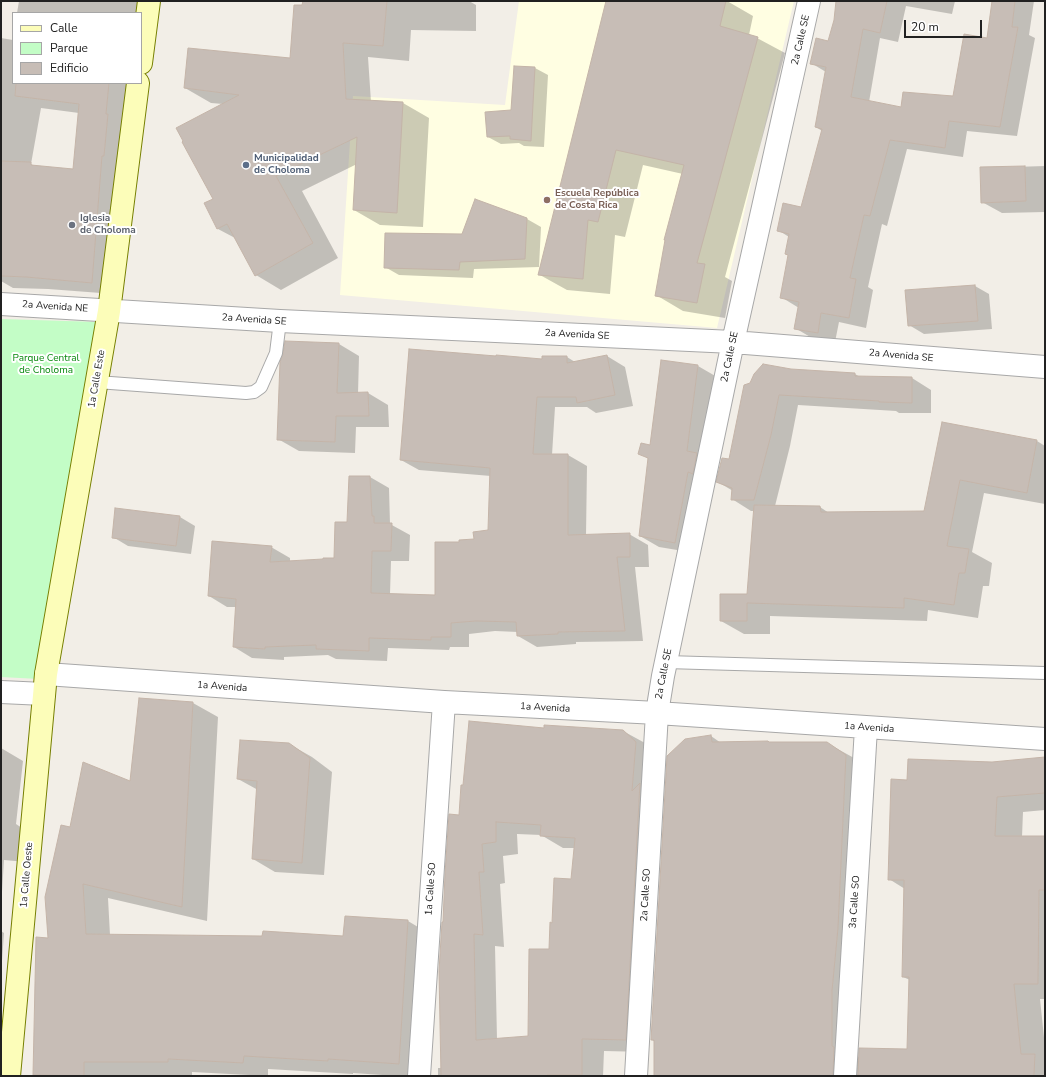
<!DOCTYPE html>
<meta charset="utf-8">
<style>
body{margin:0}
#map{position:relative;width:1046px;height:1077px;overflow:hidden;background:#f2eee7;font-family:"Nunito Sans",sans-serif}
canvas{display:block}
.frame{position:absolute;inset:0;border:2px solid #212121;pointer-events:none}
.legend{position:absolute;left:12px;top:12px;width:130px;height:72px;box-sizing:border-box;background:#fff;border:1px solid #a6a6a6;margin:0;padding:5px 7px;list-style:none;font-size:12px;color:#212121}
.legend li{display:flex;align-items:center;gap:8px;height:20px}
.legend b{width:20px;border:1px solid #a6a6a6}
.scale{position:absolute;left:904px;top:20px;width:78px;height:18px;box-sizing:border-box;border:2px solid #212121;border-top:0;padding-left:5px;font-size:12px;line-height:14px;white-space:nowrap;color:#212121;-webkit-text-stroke:3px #fff;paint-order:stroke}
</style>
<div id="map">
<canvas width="1046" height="1077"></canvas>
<div class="frame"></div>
<ul class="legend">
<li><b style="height:5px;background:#fcfdb9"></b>Calle</li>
<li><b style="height:11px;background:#c3fdc6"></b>Parque</li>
<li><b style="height:11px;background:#c7bdb6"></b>Edificio</li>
</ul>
<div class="scale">20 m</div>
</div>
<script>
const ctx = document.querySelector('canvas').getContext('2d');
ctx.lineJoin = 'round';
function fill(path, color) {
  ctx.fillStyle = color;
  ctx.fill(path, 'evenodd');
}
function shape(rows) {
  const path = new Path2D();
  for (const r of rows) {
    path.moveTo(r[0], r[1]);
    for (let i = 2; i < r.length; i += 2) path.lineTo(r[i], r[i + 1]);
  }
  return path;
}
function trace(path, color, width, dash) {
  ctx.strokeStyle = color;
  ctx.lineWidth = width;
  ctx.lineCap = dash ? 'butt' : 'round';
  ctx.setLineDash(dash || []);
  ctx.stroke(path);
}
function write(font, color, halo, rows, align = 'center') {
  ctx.font = font + ' "Nunito Sans",sans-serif';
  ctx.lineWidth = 4;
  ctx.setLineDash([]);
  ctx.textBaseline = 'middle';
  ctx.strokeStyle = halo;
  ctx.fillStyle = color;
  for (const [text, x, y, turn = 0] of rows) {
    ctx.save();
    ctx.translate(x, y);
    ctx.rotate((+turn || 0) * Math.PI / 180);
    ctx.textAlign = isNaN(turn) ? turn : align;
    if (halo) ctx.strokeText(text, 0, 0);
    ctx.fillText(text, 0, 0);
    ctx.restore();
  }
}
const education = shape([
 [519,1,794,1,717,328,340,295,353,96,505,105]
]);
const park = shape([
 [1,319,99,322,39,679,1,677]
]);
const shadow = shape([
 [19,1,143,1,141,13,17,13],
 [304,1,469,1,476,5,476,31,411,30,409,61,368,57,371,102,403,103,429,118,423,227,380,225,354,210,357,164,302,191,338,258,281,290,256,275,235,238,218,229,214,199,223,104,211,103,185,88,291,59,303,6],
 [607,1,727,1,753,16,749,35,757,38,785,53,725,277,732,281,725,318,683,311,656,295,683,174,643,165,625,237,615,235,610,294,567,290,540,275],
 [843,1,955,1,952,14,906,6,898,42,880,38,869,102,902,108,953,97,987,40,993,1,1034,1,1029,35,1035,38,1017,136,967,131,963,157,907,149,887,226,882,224,868,287,873,290,866,328,839,322,835,342,812,338,795,328,799,308,781,297,789,256,789,237,778,230,802,208,822,131,816,127,826,72,811,63,829,42],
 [1,38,13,40,13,83,132,83,114,294,48,289,13,288,1,281],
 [41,108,79,113,74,170,36,167,31,164],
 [535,68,548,75,544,147,524,146,519,143,501,144,488,137,512,111],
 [1045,166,1045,212,1002,213,982,202,981,168],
 [527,219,541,227,539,267,474,269,473,278,399,275,385,267,463,235],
 [975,286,989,294,992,329,924,334,909,325],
 [339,344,359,356,358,394,368,393,388,405,389,427,356,427,355,453,299,451,278,439],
 [607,356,625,367,633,406,596,413,587,407,555,407,552,455,568,455,587,466,586,536,629,534,648,545,649,567,635,567,643,641,576,642,576,644,537,647,518,636,518,632,495,631,469,634,469,647,450,647,449,650,388,648,387,661,336,659,328,655,284,657,284,660,252,658,234,647,236,607,227,607,209,596,271,547,290,558,290,562,335,559,348,523,350,477,370,477,389,488,390,524,410,535,409,561,391,561,390,594,436,596,460,543,476,540,489,531,491,476,419,470,401,460,543,360,567,357,575,362],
 [698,366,717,377,695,553,659,547,640,536,649,459,639,453,651,446],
 [791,370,855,374,860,377,912,378,931,390,931,413,899,413,896,411,798,405,790,446,775,506,820,507,829,513,925,512,942,423,1037,441,1045,446,1045,504,984,493,972,552,992,563,989,586,983,586,978,618,928,610,927,621,770,616,770,634,744,634,721,621,748,595,755,511,751,511,732,499,733,491,718,482,729,460],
 [116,509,180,517,195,526,191,554,128,546,113,537],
 [193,703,218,717,207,921,108,898,110,935,344,937,408,921,433,936,424,1076,397,1076,353,1073,353,1074,268,1069,268,1076,192,1072,192,1075,34,1076,37,938,49,939,71,828,131,782],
 [545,729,623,731,645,743,647,1052,604,1051,603,1076,438,1076,438,1068,442,1068,444,924,464,786],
 [517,834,541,835,563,848,575,848,572,880,553,924,550,950,528,1037,497,1039,495,946,504,947,500,884,505,883,503,856,518,854],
 [711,736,721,743,827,743,854,758,858,1057,908,1050,910,980,903,977,905,889,889,879,908,781,992,763,1045,758,1045,810,1023,812,1022,837,1045,841,1045,999,1040,999,1045,1047,1045,1076,655,1076,655,1042,652,1040],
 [289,744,312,757,332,772,324,875,275,872,253,859,258,790,238,779],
 [1,748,23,761,16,824,28,832,26,862,4,860,1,908],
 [1,931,4,933,1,975]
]);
const building = shape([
 [303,1,387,1,383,46,343,43,346,99,403,102,397,213,353,210,357,137,276,176,313,243,255,276,227,224,217,229,204,203,213,199,182,142,183,141,176,128,239,95,184,88,188,48,290,58,294,5,302,5,303,1],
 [606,1,726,1,720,26,758,37,697,263,705,264,697,303,655,296,665,240,664,240,684,165,616,150,598,222,588,220,583,279,538,275,606,1],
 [836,1,887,1,880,33,863,29,851,97,901,107,903,92,953,96,964,34,987,38,992,1,1015,1,1012,27,1018,27,1000,127,949,121,945,148,890,140,870,216,864,215,850,278,856,279,849,318,821,313,818,333,794,329,799,302,780,298,788,255,785,254,789,234,777,231,783,203,801,207,822,129,815,127,826,67,810,64,816,38,828,41,834,20,836,1],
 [514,66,535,67,531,141,510,139,510,136,487,137,485,112,511,110,514,66],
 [16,83,109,83,106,114,108,114,104,156,102,156,92,283,26,277,1,276,1,161,31,162,31,165,73,169,79,104,15,96,16,83],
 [1025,166,1026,201,981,203,980,167,1025,166],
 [475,199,527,218,525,259,460,262,459,270,384,268,385,233,462,234,475,199],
 [975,285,978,321,908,326,905,290,975,285],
 [285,341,339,343,337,393,368,392,369,416,336,416,335,442,277,440,280,362,283,354,285,341],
 [409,349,496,356,496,355,542,359,542,356,567,356,567,363,607,355,615,395,577,403,576,397,537,397,533,454,568,454,568,535,630,533,630,557,617,557,625,631,558,632,558,634,517,636,516,622,476,621,451,623,451,637,431,637,431,640,369,638,369,651,316,649,316,645,265,647,265,649,233,647,236,599,208,596,212,541,272,546,270,562,323,559,323,558,334,558,335,522,347,522,349,476,370,476,372,516,374,516,374,523,392,523,391,551,372,551,371,593,435,595,435,542,459,542,459,540,474,539,473,532,488,530,490,468,400,460,409,349],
 [661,360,698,365,687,451,697,453,693,474,688,472,675,543,639,536,648,458,638,454,641,443,650,445,661,360],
 [763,364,791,369,855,373,855,376,912,377,912,403,879,402,879,401,779,395,771,435,754,500,731,500,732,488,716,482,722,458,729,459,744,385,750,383,754,374,763,364],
 [942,422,1037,440,1027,493,960,480,947,546,969,549,965,573,959,573,954,605,904,598,904,608,747,603,747,621,720,621,720,594,747,594,754,505,820,506,821,512,924,511,942,422],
 [115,508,180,516,176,546,112,538,115,508],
 [139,698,193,702,182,907,83,884,86,934,262,936,263,931,343,936,345,916,408,920,399,1064,328,1059,328,1061,244,1056,243,1063,168,1059,168,1062,84,1062,84,1076,33,1075,36,937,48,938,45,897,61,825,70,827,83,762,130,781,139,698],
 [469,721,544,728,544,725,623,730,636,742,632,791,640,783,626,1040,582,1039,582,1075,547,1075,547,1076,441,1076,439,971,442,922,443,922,445,874,449,814,459,815,461,785,463,785,469,721],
 [496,822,541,825,540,836,575,838,571,879,554,878,552,923,550,922,549,949,529,949,528,1036,476,1040,474,934,483,935,479,872,484,872,482,844,496,842,496,822],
 [711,735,712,742,768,741,769,742,827,742,846,755,838,928,832,991,832,1046,834,1047,833,1076,654,1076,654,1040,651,1040,667,756,685,739,711,735],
 [240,740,289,743,310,758,302,863,252,859,257,781,237,779,240,740],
 [1045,757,1045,793,997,797,995,836,1045,836,1045,890,1039,890,1038,984,1014,984,1021,1054,1035,1054,1034,1076,858,1076,859,1048,907,1049,909,977,902,977,904,880,888,880,891,779,907,780,908,759,992,762,1045,757]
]);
const lane = shape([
 [97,382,246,393,254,392,261,387,276,353,280,321],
 [666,662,1045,673]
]);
const street = shape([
 [1,304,280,321,733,342,1045,367],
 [46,674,444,702,657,713,1045,739],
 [1,692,44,694],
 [419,1076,444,702],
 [636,1076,657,713,663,676,733,342,809,1],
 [845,1076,866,728]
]);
const secondary = shape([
 [141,63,149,1],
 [9,1076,46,674,109,311,138,83]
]);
const markers = [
 [246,165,4,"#5c6f8a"],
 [547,200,4,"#8d6e63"],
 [72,225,4,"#6b7280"]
];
const streetNames = [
 ["2a Calle SE",801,40,-77],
 ["2a Avenida NE",55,307,4],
 ["2a Avenida SE",254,320,4],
 ["2a Avenida SE",577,335,3],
 ["2a Avenida SE",901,356,5],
 ["2a Calle SE",730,357,-78],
 ["1a Calle Este",97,379,-80],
 ["2a Calle SE",664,674,-79],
 ["1a Avenida",222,687,4],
 ["1a Avenida",545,708,3],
 ["1a Avenida",869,728,4],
 ["1a Calle Oeste",27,875,-85],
 ["1a Calle SO",431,889,-86],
 ["2a Calle SO",646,895,-87],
 ["3a Calle SO",855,902,-86]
];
const serviceNames = [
 ["Municipalidad",254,159],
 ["de Choloma",254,171]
];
const educationNames = [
 ["Escuela República",555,194],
 ["de Costa Rica",555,206]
];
const worshipNames = [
 ["Iglesia",80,219],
 ["de Choloma",80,231]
];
const parkNames = [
 ["Parque Central",46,359],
 ["de Choloma",46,371]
];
fill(education, '#fffee2');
fill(park, '#c3fdc6');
fill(shadow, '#0003');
fill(building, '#c7bdb6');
trace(building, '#c4b4a8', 1);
trace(lane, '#a8a8a8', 14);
trace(street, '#a8a8a8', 24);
trace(secondary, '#767f00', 24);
trace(lane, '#fff', 12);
trace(street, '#fff', 22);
trace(secondary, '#fcfdb9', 22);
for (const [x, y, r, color] of markers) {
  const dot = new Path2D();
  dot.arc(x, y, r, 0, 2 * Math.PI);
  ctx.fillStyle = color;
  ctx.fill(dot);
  trace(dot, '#fff', 1.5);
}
write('10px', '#212121', '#fff', streetNames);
write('bold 10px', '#4e5e75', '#fff', serviceNames, 'left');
write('bold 10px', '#785e54', '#fff', educationNames, 'left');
write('bold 10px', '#5b616d', '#fff', worshipNames, 'left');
write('10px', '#06880c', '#fff', parkNames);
</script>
